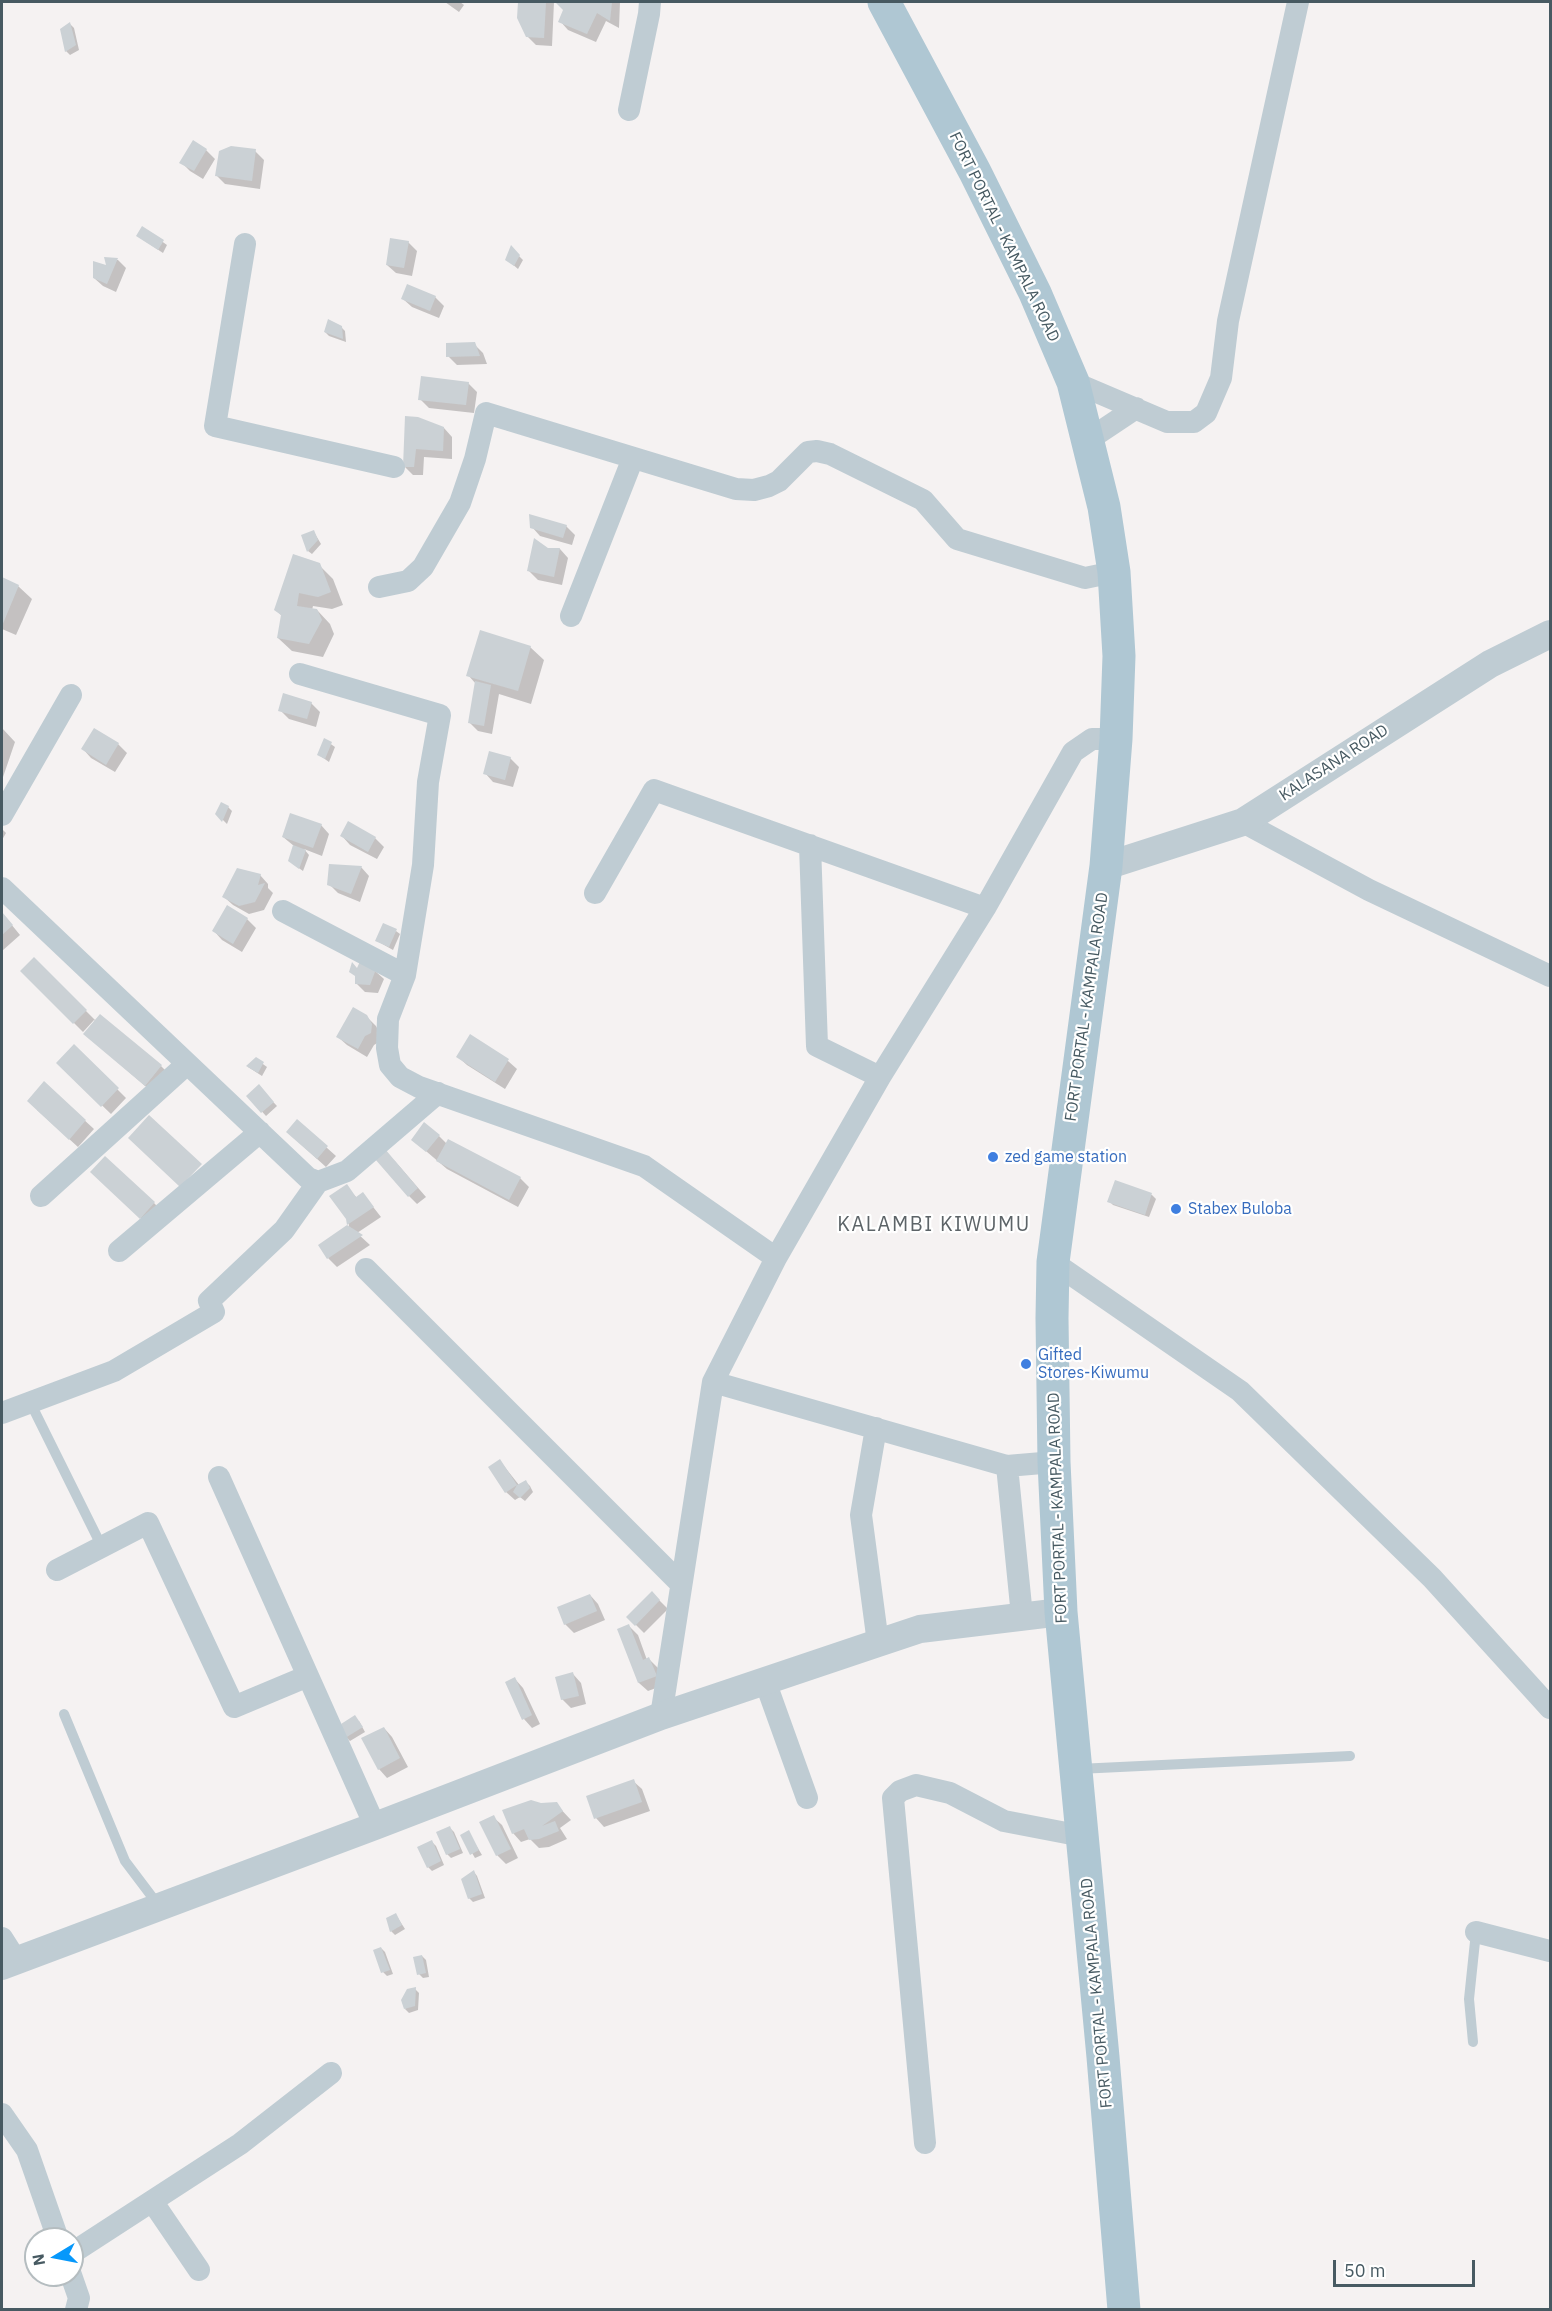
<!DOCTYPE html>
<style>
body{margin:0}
#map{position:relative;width:1552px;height:2311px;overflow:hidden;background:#f5f2f2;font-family:"IBM Plex Sans",sans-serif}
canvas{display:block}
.frame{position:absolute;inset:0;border:3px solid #475a62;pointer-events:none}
.north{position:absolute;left:24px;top:2227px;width:60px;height:60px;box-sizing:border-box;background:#fff;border:2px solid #b5bdc0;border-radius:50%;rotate:260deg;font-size:16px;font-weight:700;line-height:24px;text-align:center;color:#475a62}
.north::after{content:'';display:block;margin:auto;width:21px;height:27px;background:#0698fb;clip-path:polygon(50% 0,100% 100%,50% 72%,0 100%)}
.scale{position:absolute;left:1333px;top:2260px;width:142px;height:27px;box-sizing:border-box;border:3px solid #475a62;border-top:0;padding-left:8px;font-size:18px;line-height:21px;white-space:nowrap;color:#475a62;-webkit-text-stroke:4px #fff;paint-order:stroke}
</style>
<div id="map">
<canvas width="1552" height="2311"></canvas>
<div class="frame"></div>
<div class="north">N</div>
<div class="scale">50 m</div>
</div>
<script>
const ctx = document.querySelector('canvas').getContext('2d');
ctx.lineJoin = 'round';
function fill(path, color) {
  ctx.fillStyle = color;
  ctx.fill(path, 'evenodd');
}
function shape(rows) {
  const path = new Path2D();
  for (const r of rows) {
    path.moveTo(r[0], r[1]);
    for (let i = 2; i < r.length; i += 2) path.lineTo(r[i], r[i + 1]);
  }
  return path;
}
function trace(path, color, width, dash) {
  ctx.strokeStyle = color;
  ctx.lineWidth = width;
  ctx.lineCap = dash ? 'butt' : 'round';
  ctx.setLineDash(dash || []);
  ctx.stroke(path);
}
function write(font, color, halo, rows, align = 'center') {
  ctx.font = font + ' "IBM Plex Sans",sans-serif';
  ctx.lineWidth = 4.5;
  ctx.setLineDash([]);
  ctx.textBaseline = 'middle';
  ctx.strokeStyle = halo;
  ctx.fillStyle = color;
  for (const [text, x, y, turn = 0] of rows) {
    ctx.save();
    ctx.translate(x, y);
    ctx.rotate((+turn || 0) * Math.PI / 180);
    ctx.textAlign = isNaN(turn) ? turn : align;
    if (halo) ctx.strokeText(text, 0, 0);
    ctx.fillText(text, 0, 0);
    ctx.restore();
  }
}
const shadow = shape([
 [445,2,460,2,464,5,459,12],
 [520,2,554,2,552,46,536,45,527,36,519,18],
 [557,2,620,2,619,28,606,21,596,42,568,30,560,21,565,10],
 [70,24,74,28,79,50,70,55,66,51,62,29],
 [193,142,206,150,215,159,203,179,190,171,181,162],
 [255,151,264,160,260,189,225,184,217,176],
 [143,228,167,245,163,253,142,239],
 [408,242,417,251,412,276,396,273,387,265],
 [511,248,523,260,518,269,511,263],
 [106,259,118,260,126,268,116,292,103,286,94,278,107,268],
 [435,297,444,306,439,318,412,307,403,299],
 [341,327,345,331,346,342,329,336,325,332],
 [474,344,483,353,487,364,457,365,448,356],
 [468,383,477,392,474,413,429,408,420,399],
 [407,418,444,428,452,437,452,459,424,457,423,475,413,475,404,466],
 [566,526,575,535,572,545,540,536,532,527],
 [314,532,321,544,312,554,308,551],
 [560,549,568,558,562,585,538,580,529,571,547,550],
 [319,565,333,579,343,605,332,609,313,606,312,610,317,610,330,624,334,634,323,657,292,651,278,638,282,616,276,610],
 [2,578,18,586,32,599,16,635,2,629],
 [530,647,544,660,531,704,499,694,492,734,478,731,469,722,476,684,468,675],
 [311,703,320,712,316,727,289,719,280,710],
 [2,728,15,742,2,780],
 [325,740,335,747,329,762,319,755],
 [118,744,127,753,115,772,91,758,83,749],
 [510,758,519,767,513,787,493,782,485,773],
 [228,807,232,811,227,824,217,814],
 [321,825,329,834,322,856,304,849,309,855,303,871,293,864,294,846,283,837],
 [2,829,6,833,2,840],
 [342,836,375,838,384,847,377,859,350,845],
 [361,867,369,876,360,902,338,893,329,884],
 [260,875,268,884,268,888,273,893,264,910,249,914,233,905,224,897],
 [228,907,247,919,256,928,242,952,222,940,214,931],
 [2,913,20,935,2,951],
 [396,931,400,934,393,950,377,941],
 [34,959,96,1021,161,1066,174,1079,159,1098,85,1034,96,1022,94,1020,83,1032,22,971],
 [363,960,384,979,378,993,365,992,356,983,358,970],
 [367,1017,376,1026,380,1034,379,1042,374,1045,367,1057,347,1045,338,1037],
 [471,1036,508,1061,517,1069,505,1089,467,1065,458,1057],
 [74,1046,126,1098,111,1114,58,1063],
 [256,1059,267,1067,262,1076,248,1067],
 [45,1084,94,1129,78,1147,37,1110],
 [259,1087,277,1106,266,1116,248,1096],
 [297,1121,336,1156,326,1167,296,1140],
 [439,1136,447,1144,520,1178,529,1187,518,1207,447,1169,413,1140],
 [394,1160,426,1197,417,1204,409,1196],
 [101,1181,154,1203,163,1212,150,1226],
 [1116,1182,1152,1195,1156,1199,1149,1217,1113,1205,1109,1201],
 [346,1186,357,1198,363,1194,381,1217,357,1233,370,1245,337,1267,328,1258,349,1227],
 [500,1461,519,1485,526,1482,530,1486,533,1492,525,1501,520,1497,515,1500,506,1492],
 [652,1593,668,1609,644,1633,628,1617],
 [590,1595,598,1604,605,1620,574,1633,565,1624],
 [629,1626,638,1635,647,1660,649,1659,658,1668,664,1685,648,1691,639,1683,619,1630],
 [573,1674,581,1683,586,1704,571,1708,562,1699],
 [515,1679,523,1688,540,1724,532,1728,524,1719],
 [359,1721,365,1732,350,1741,347,1738,343,1724],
 [384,1728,392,1737,408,1767,387,1778,379,1769],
 [633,1781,642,1789,650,1811,604,1827,596,1818],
 [556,1804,571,1820,560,1828,567,1839,549,1847,539,1848,530,1839,521,1842,513,1833,541,1805],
 [493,1817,502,1825,518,1858,506,1864,497,1855],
 [450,1828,454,1832,463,1853,451,1858,447,1854],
 [468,1832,482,1855,475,1858,462,1836],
 [432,1842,436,1846,444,1865,432,1871,428,1867],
 [474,1872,477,1876,485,1898,473,1902,469,1898],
 [396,1915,405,1929,395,1935,391,1931],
 [381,1948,385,1952,393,1974,387,1976,383,1972],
 [422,1956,426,1960,429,1977,423,1978,419,1974],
 [415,1989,419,1993,418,2010,409,2013,405,2009]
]);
const building = shape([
 [518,2,546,2,544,38,526,37,517,18],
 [555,2,612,2,610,21,597,13,587,34,558,22,563,10],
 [70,22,76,45,65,52,60,29],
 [193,140,207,149,194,171,179,163],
 [231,146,256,149,252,181,215,176,219,151],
 [142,226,164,240,158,250,136,236],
 [390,238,409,241,404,268,386,265],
 [511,245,520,255,514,266,505,260],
 [104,257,118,258,107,284,93,278,93,261,106,265],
 [407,284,436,296,430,311,401,299],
 [328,319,342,326,343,339,324,332],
 [475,342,480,356,446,357,446,343],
 [421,376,469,382,466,405,418,400],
 [405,416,418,417,444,427,443,451,416,449,414,467,403,467],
 [529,514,567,525,563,538,530,528],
 [314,530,318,540,307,552,301,535],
 [534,538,548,548,560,548,554,577,527,571],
 [293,554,320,563,331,592,318,597,299,593,297,606,317,609,322,620,309,644,277,638,281,615,274,610],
 [2,577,19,585,2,626],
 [480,630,531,646,518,691,466,676],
 [475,681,491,685,484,726,468,723],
 [283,693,312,702,307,719,278,711],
 [94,728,119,743,106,765,81,749],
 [324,738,332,742,325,759,317,755],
 [489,751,511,757,505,780,483,774],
 [221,802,229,806,222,822,215,814],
 [290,813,322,824,313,848,282,837],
 [348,821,376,837,368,852,340,836],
 [293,845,306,850,299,869,288,861],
 [329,864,362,866,351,894,327,885],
 [237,868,261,874,258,885,265,883,255,902,239,906,222,897],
 [227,905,248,918,233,944,212,931],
 [2,912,13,925,2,935],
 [383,923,397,929,389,947,375,941],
 [34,957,87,1010,73,1024,20,971],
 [362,957,376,969,370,985,355,984,355,976,349,972,352,962,357,968],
 [353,1007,367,1015,372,1024,371,1033,365,1036,358,1049,336,1037],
 [100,1014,162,1065,145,1086,83,1034],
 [470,1034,509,1059,495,1082,456,1057],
 [74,1044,119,1088,101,1107,56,1063],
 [256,1057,264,1062,258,1073,246,1066],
 [44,1081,86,1120,69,1140,27,1101],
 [259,1084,274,1102,261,1113,246,1096],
 [149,1115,202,1164,180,1187,128,1138],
 [297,1119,328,1146,317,1159,286,1132],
 [424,1122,440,1135,426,1152,411,1140],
 [448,1139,521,1177,509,1200,436,1161],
 [385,1149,418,1188,408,1197,375,1159],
 [105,1156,155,1202,140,1219,90,1172],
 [1115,1180,1152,1193,1145,1215,1107,1202],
 [347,1184,356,1197,363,1192,374,1207,347,1225,346,1219,329,1196],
 [347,1225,363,1235,327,1259,318,1245],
 [500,1459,517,1485,526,1480,530,1488,520,1498,513,1492,517,1485,505,1493,488,1467],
 [652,1591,660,1600,635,1626,626,1617],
 [590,1594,597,1611,564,1625,557,1607],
 [629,1624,643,1660,649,1657,657,1676,638,1683,617,1629],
 [573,1672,579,1696,561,1700,555,1677],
 [515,1677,532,1715,522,1720,505,1682],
 [355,1715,363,1727,345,1738,341,1724],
 [384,1727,400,1758,378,1770,361,1738],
 [634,1779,642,1802,594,1819,586,1796],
 [531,1800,541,1803,557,1802,563,1811,542,1826,555,1821,559,1831,539,1839,529,1840,524,1829,512,1834,502,1810],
 [494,1815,511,1849,496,1856,479,1822],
 [450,1826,460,1849,446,1855,436,1832],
 [469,1830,479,1850,470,1855,460,1835],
 [432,1840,441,1861,427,1868,417,1847],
 [474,1870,482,1894,468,1899,461,1879],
 [396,1913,402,1925,390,1932,386,1918],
 [381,1947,390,1970,381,1973,373,1950],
 [422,1955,426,1973,417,1975,413,1957],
 [416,1987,415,2006,404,2009,401,2000,407,1989]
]);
const service = shape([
 [30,1402,102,1547],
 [64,1714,125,1861,159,1906],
 [1078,1769,1350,1756],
 [1473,2042,1469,1999,1476,1932]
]);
const minor = shape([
 [629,110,649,14,650,2],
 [245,244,215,426,394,467],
 [1073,382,1167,422,1194,422,1206,413,1221,378,1228,321,1298,2],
 [1088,440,1136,408],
 [379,587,408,581,423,567,460,503,475,459,486,413,736,489,754,490,769,486,779,481,808,452,817,451,830,454,923,500,957,539,1085,578,1114,572],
 [571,616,633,458],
 [300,674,440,715,428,782,423,865,405,975,388,1019,387,1048,390,1065,400,1077,419,1087,644,1166,776,1258],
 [2,815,71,695],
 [1243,822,1369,890,1550,976],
 [810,845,817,1046,880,1077],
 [2,888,308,1178,318,1182,347,1171,438,1093],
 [595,893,654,790,985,908],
 [283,911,405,975],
 [41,1196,187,1064],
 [119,1251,260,1132],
 [1053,1262,1240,1391,1432,1578,1550,1708],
 [366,1269,681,1584],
 [713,1382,1007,1466,1054,1462],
 [2,1413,114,1371,214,1312,209,1301,284,1230,318,1182],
 [876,1428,861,1515,878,1643],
 [1007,1466,1022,1616],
 [219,1477,375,1826],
 [57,1570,148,1523,234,1707,308,1676],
 [765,1681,807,1798],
 [661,1716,713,1382,776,1258,880,1077,985,908,1073,752,1092,739,1116,739],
 [1476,1932,1550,1951],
 [2,1938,16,1960],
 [2,2114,27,2150,58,2239],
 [925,2143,893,1798,900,1791,916,1785,950,1793,1004,1821,1082,1836],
 [152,2201,199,2270],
 [72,2253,240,2144,331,2073],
 [71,2275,79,2298,76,2310]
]);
const tertiary = shape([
 [1106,866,1243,822,1490,664,1550,634],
 [2,1966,375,1826,661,1716,878,1643,920,1629,1061,1612]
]);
const primary = shape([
 [884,2,975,172,1035,293,1073,382,1104,507,1114,572,1119,656,1116,739,1106,866,1053,1262,1052,1318,1054,1462,1061,1612,1103,2057,1124,2310]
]);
const markers = [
 [993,1157,6,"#3f7fe0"],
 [1176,1209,6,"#3f7fe0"],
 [1026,1364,6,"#3f7fe0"]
];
const streetNames = [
 ["FORT PORTAL - KAMPALA ROAD",1004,237,64],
 ["KALASANA ROAD",1334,763,-33],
 ["FORT PORTAL - KAMPALA ROAD",1087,1007,-82],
 ["FORT PORTAL - KAMPALA ROAD",1058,1508,-92],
 ["FORT PORTAL - KAMPALA ROAD",1097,1993,-95]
];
const shopNames = [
 ["zed game station",1005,1157],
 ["Stabex Buloba",1188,1209],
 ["Gifted",1038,1355],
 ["Stores-Kiwumu",1038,1373]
];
const quarterNames = [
 ["KALAMBI KIWUMU",934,1225]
];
fill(shadow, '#0003');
fill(building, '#cbd1d5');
trace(service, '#bfccd3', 10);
trace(minor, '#bfccd3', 22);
trace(tertiary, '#bfccd3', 28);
trace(primary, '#afc7d3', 33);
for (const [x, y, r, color] of markers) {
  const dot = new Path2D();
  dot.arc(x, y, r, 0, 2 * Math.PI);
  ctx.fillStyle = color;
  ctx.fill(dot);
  trace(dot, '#fff', 2);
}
write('16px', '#475a62', '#fff', streetNames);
write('16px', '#366cbe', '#fff', shopNames, 'left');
ctx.letterSpacing = '1.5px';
write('20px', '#5d6468', '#fff', quarterNames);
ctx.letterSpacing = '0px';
</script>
